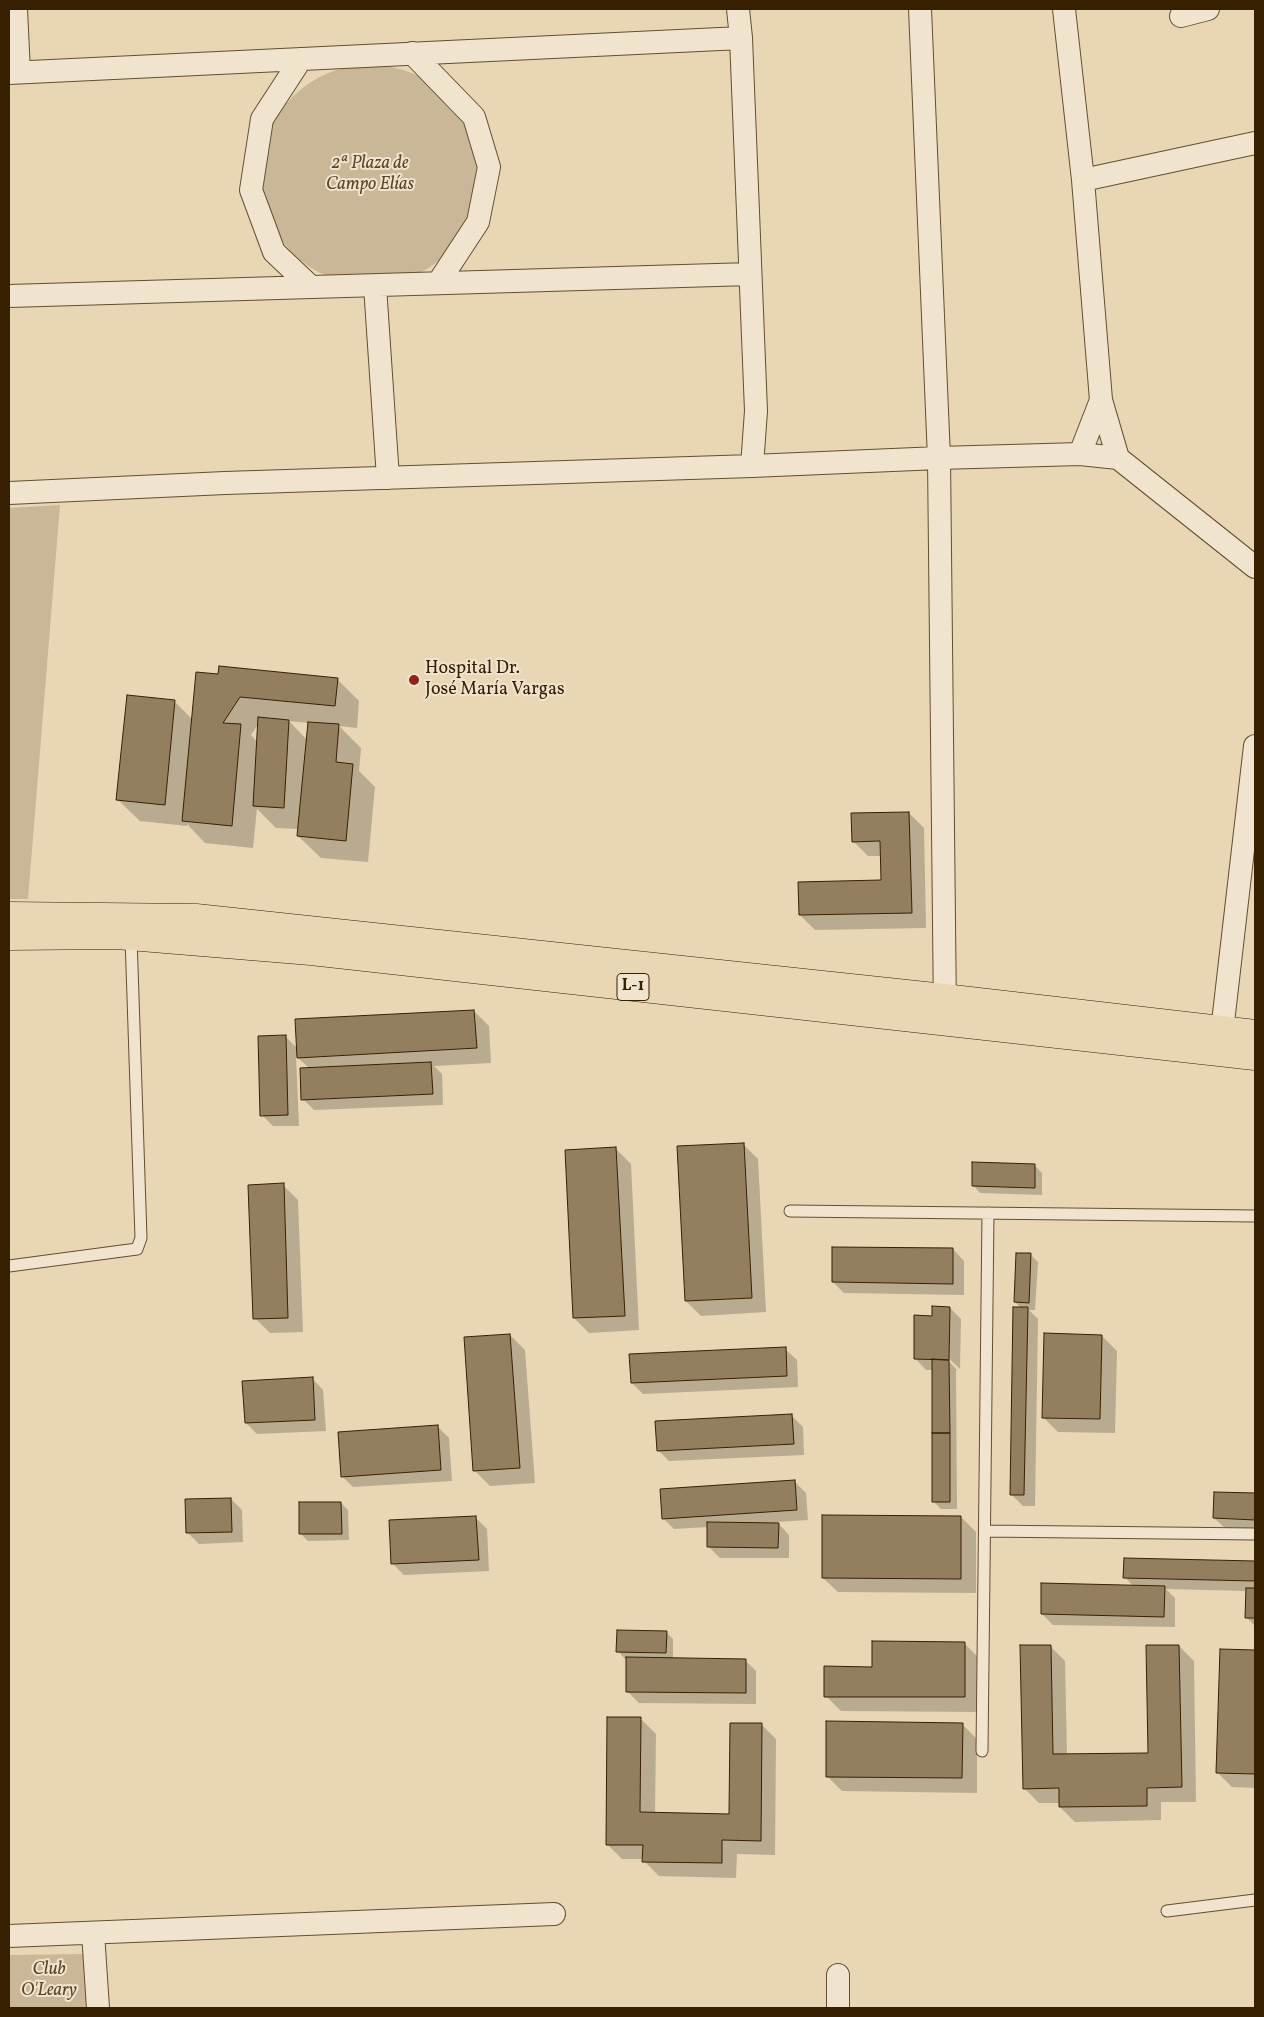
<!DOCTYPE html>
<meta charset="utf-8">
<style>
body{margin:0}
#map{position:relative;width:1264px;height:2017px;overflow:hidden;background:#e8d6b5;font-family:Vollkorn,serif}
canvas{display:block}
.frame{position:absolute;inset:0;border:10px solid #372002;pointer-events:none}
</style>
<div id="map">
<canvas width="1264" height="2017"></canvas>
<div class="frame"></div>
</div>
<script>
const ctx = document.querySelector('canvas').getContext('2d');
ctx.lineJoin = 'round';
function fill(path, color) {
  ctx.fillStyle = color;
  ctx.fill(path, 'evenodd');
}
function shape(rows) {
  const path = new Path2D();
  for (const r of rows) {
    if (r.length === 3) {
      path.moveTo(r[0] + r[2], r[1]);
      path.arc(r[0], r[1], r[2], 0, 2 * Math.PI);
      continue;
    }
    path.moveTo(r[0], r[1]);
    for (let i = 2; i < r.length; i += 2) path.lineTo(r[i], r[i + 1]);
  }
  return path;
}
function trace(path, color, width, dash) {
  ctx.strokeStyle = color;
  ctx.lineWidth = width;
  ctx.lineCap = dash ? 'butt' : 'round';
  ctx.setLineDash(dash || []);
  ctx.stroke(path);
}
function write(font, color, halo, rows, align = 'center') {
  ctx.font = font + ' Vollkorn,serif';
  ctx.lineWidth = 4;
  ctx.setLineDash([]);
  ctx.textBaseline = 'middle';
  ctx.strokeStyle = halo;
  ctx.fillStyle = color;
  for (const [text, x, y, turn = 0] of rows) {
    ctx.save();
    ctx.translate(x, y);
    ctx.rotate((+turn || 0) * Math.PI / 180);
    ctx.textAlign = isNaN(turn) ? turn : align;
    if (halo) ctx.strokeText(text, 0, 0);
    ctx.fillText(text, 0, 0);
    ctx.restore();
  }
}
const green = shape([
 [370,175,110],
 [60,505,28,899,9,899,9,508],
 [87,1954,89,2008,9,2008,9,1955]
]);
const shadow = shape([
 [197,673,337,679,359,701,357,728,339,726,361,748,359,771,375,787,368,862,321,858,298,836,299,829,276,828,257,809,253,848,205,843,187,824,187,826,140,821,117,799,175,702,193,720],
 [289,721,309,723,307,740],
 [259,723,258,743,251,735],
 [909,813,924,828,926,928,815,930,800,915,882,882,882,856,868,856,853,841],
 [474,1011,489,1026,491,1063,434,1066,442,1074,443,1105,314,1110,303,1099,309,1068,296,1056,299,1126,273,1126,262,1115,285,1036,298,1049],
 [743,1144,758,1159,766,1312,701,1316,686,1301],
 [616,1149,631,1164,639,1330,589,1333,574,1318],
 [1035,1166,1042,1173,1042,1195,980,1193,973,1185],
 [283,1185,298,1200,303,1332,270,1333,255,1318],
 [953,1249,964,1261,964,1295,844,1293,833,1282],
 [1030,1254,1038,1262,1035,1310,1029,1310,1038,1319,1035,1506,1023,1506,1011,1494,1021,1308,1015,1302],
 [950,1308,961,1319,960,1369,945,1355,944,1356,958,1371,956,1370,957,1509,941,1509,934,1502,933,1370,926,1370,915,1358,933,1317],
 [510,1335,525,1350,535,1483,490,1486,475,1471],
 [1102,1336,1117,1351,1115,1433,1058,1432,1043,1417],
 [785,1349,797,1360,798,1387,643,1394,632,1383],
 [312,1378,323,1390,326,1431,257,1434,246,1423],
 [792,1416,803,1427,804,1455,669,1461,658,1450],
 [438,1427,449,1438,452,1481,353,1487,342,1476],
 [795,1482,806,1493,808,1520,777,1522,789,1535,789,1558,720,1558,709,1547,708,1527,674,1529,663,1518],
 [1215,1493,1255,1495,1255,1530,1226,1529,1214,1518],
 [231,1499,242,1510,243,1542,199,1544,187,1532],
 [341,1503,348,1510,349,1540,308,1541,301,1534],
 [961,1517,976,1532,976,1593,838,1592,823,1578],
 [476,1518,487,1529,489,1571,404,1575,393,1564],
 [1125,1559,1255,1562,1255,1626,1246,1617,1247,1591,1166,1589,1175,1598,1175,1627,1053,1625,1042,1614,1134,1587,1125,1577],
 [666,1632,673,1639,673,1659,745,1660,756,1671,756,1704,639,1703,628,1692,628,1659,625,1659,618,1651],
 [964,1643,979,1658,979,1712,841,1711,826,1696,873,1668],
 [1050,1646,1065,1661,1067,1755,1150,1754,1179,1646,1194,1661,1196,1802,1161,1802,1161,1820,1075,1822,1060,1807,1060,1803,1039,1803,1024,1788],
 [1221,1650,1255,1651,1255,1788,1232,1787,1217,1772],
 [641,1719,656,1734,655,1814,730,1815,761,1724,776,1739,775,1855,737,1854,736,1878,659,1876,644,1861,644,1859,622,1859,607,1844],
 [962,1724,977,1739,977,1793,842,1791,827,1776]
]);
const building = shape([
 [219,666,338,678,335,706,240,697,223,723,241,724,232,826,182,821,196,672,218,674,219,666],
 [127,695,175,700,165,805,116,800,127,695],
 [258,717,289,720,284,808,253,806,258,717],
 [308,722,339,724,336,762,353,764,346,841,297,836,308,722],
 [909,812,912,913,799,915,798,882,881,880,880,841,852,842,851,813,909,812],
 [474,1010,477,1048,297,1058,295,1019,474,1010],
 [286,1035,288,1115,260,1116,258,1036,286,1035],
 [431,1062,433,1094,301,1100,300,1068,431,1062],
 [744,1143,752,1298,685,1301,677,1146,744,1143],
 [616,1147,625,1316,573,1318,565,1150,616,1147],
 [972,1162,1035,1164,1035,1188,972,1186,972,1162],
 [284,1183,288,1318,253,1319,248,1185,284,1183],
 [832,1247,953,1248,953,1284,832,1282,832,1247],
 [1016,1253,1031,1253,1029,1303,1014,1302,1016,1253],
 [932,1306,950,1307,949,1360,914,1359,914,1315,932,1316,932,1306],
 [1013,1307,1028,1307,1024,1495,1010,1495,1013,1307],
 [1044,1333,1102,1335,1100,1419,1042,1418,1044,1333],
 [510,1334,520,1468,473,1471,464,1337,510,1334],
 [786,1347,787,1376,631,1383,629,1354,786,1347],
 [932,1359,949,1360,950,1433,932,1433,932,1359],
 [313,1377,315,1420,245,1423,242,1381,313,1377],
 [792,1414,794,1444,657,1451,655,1421,792,1414],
 [438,1425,441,1470,341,1477,338,1432,438,1425],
 [932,1433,950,1433,950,1502,932,1502,932,1433],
 [795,1480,797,1510,662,1519,660,1489,795,1480],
 [1214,1492,1255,1493,1255,1520,1213,1518,1214,1492],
 [231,1498,232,1532,186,1533,185,1499,231,1498],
 [299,1502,341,1502,342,1534,299,1534,299,1502],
 [822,1515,961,1516,961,1579,822,1578,822,1515],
 [476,1516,479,1560,391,1564,389,1520,476,1516],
 [707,1522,779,1523,778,1548,707,1547,707,1522],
 [1124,1558,1255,1561,1255,1581,1123,1578,1124,1558],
 [1041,1583,1165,1586,1164,1617,1041,1614,1041,1583],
 [1246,1588,1255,1588,1255,1618,1245,1618,1246,1588],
 [617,1630,667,1631,666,1653,616,1652,617,1630],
 [872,1641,965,1642,965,1697,824,1697,824,1666,872,1667,872,1641],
 [1020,1645,1051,1645,1053,1754,1148,1753,1146,1645,1179,1645,1182,1787,1147,1788,1147,1806,1059,1807,1059,1788,1023,1789,1020,1645],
 [1220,1649,1255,1650,1255,1774,1216,1773,1220,1649],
 [626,1657,746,1659,746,1693,626,1692,626,1657],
 [607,1717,641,1717,640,1812,729,1814,730,1723,762,1723,761,1841,722,1840,722,1863,642,1862,643,1845,606,1845,607,1717],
 [826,1721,963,1723,962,1778,826,1777,826,1721]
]);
const service = shape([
 [790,1211,1255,1216],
 [9,1266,137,1249,141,1238,131,937],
 [986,1531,1255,1534],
 [982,1751,988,1213],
 [1167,1911,1255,1900]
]);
const minor = shape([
 [16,9,19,72],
 [738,9,741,38,756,411,752,466],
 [920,9,939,458,945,1014],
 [1064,9,1083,180,1101,400,1118,458,1255,567],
 [1181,16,1208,9],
 [412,53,474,117,489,167,478,222,438,283],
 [301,59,262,119,251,190,274,252,311,287],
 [9,73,741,38],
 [1083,180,1255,143],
 [375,286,388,478],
 [9,296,750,274],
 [1080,454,1101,400],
 [9,493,225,483,752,466,939,458,1080,454,1118,458],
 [1222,1031,1255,746],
 [93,1933,98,2008],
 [9,1936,554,1914],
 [838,1975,838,2008]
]);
const primary = shape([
 [9,916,196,918,944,998,1255,1034],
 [9,936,117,935,311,951,1255,1056]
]);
const markers = [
 [414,680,6,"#8f2418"]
];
const shields = [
 [633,987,32]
];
const shieldNames = [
 ["L-1",633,987]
];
const parkNames = [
 ["2ª Plaza de",370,165],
 ["Campo Elías",370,186],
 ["Club",49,1971],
 ["O'Leary",49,1992]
];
const poiNames = [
 ["Hospital Dr.",425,670],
 ["José María Vargas",425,691]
];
fill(green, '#cab797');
fill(shadow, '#0003');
fill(building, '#937f5f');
trace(building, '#372002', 1);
trace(service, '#634e2f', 13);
trace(minor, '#634e2f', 24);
trace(primary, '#372002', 29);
trace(service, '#f0e4cf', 11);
trace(minor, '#f0e4cf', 22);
trace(primary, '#e8d6b5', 28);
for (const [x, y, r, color] of markers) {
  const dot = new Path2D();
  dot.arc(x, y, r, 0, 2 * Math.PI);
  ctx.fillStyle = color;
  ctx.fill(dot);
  trace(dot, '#f0e4cf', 2);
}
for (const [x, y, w] of shields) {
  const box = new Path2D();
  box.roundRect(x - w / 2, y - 13.5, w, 27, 4);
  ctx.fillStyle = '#f0e4cf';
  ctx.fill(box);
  trace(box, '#372002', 1);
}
write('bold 16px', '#372002', null, shieldNames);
write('italic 18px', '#5c4627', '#f0e4cf', parkNames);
write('18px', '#372002', '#f0e4cf', poiNames, 'left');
</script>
